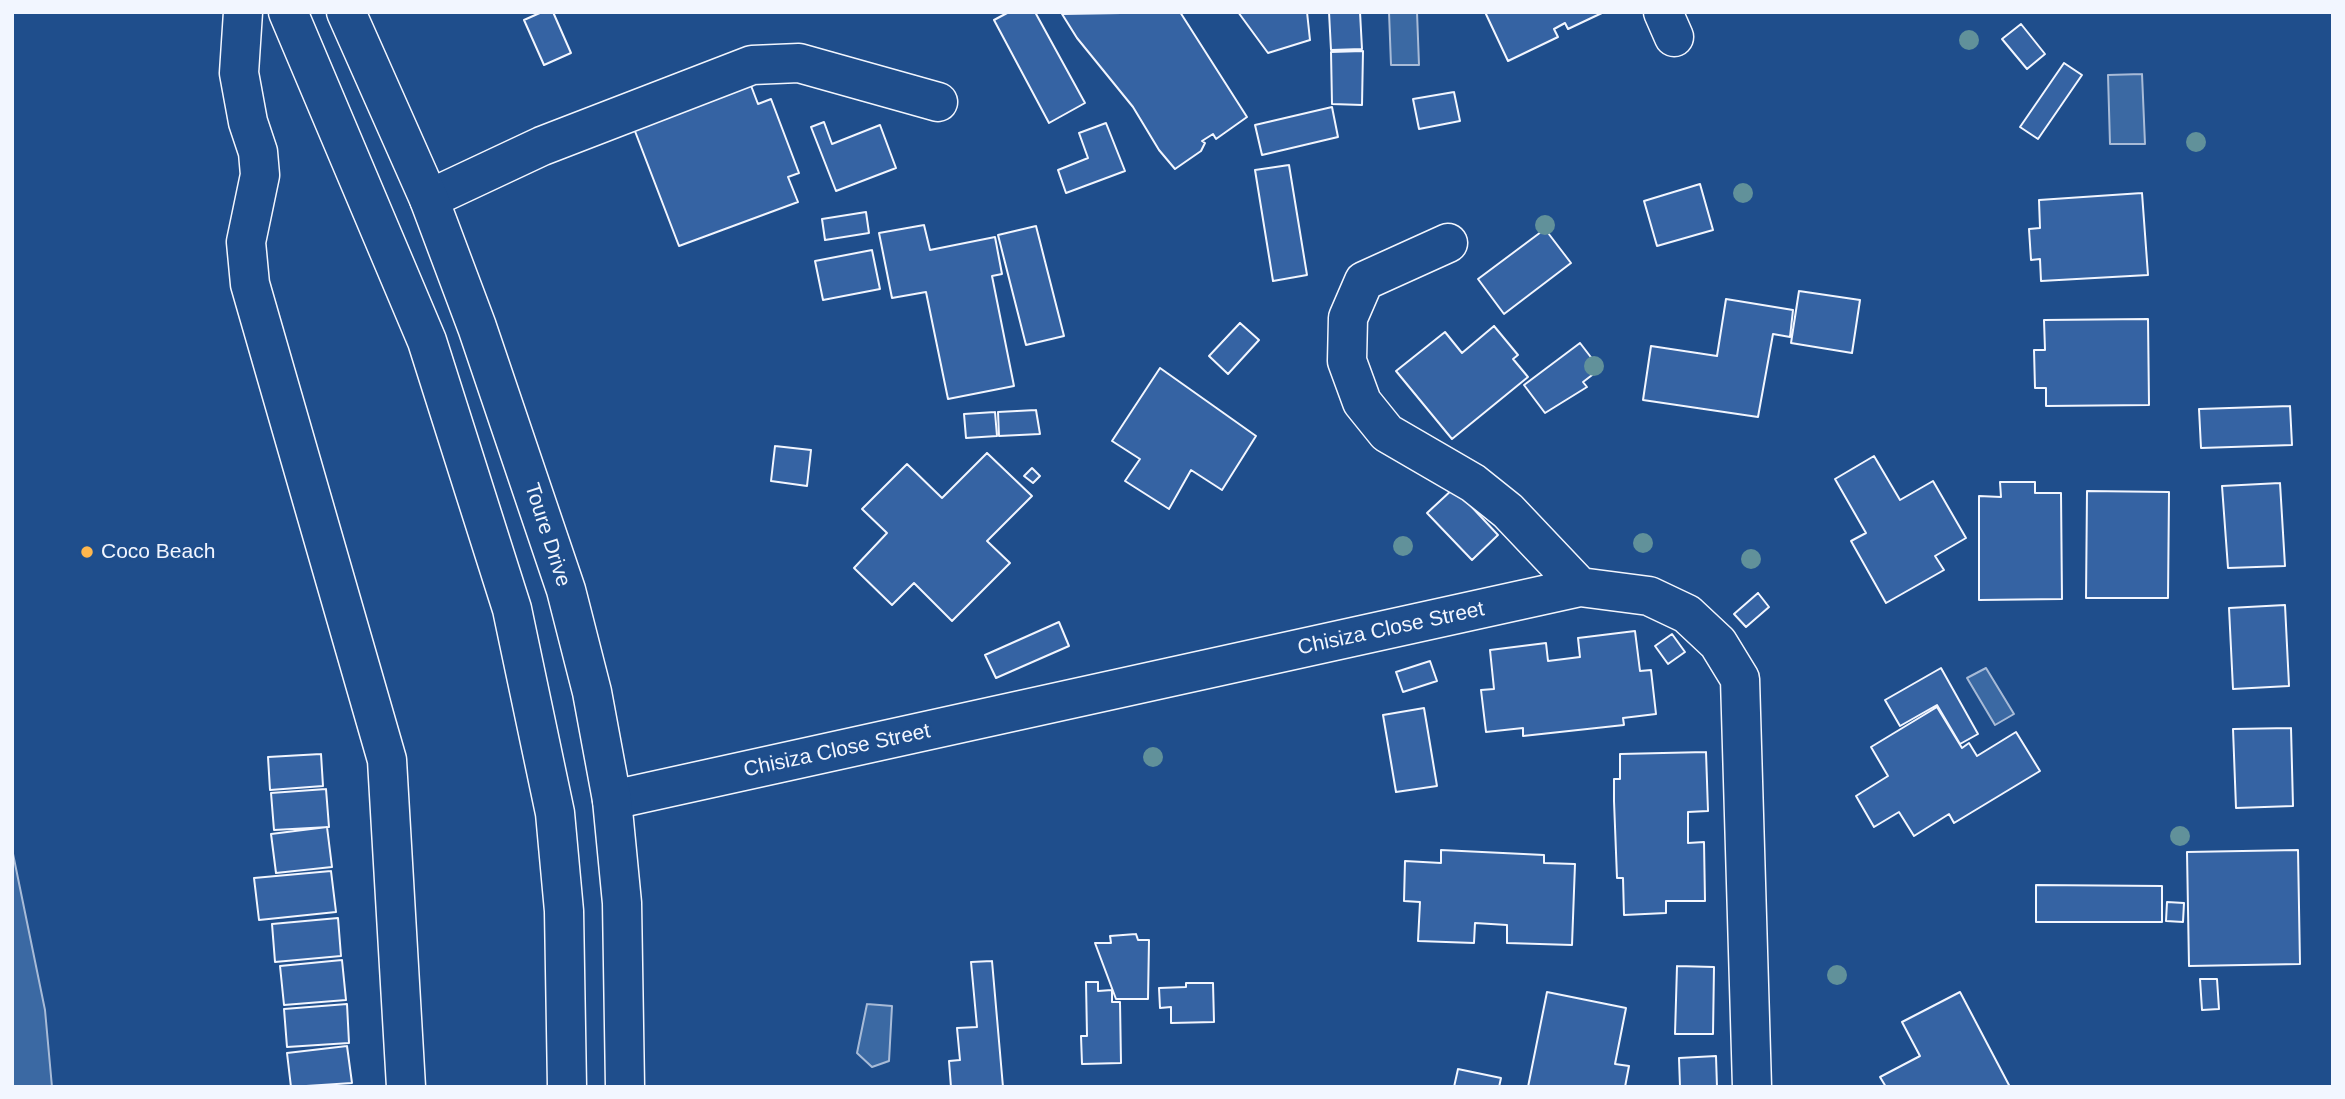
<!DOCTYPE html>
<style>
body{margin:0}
#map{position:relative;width:2345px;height:1099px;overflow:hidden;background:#1f4e8c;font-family:Arial,sans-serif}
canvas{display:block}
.frame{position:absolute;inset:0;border:14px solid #f2f6ff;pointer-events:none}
</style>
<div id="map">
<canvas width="2345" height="1099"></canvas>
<div class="frame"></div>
</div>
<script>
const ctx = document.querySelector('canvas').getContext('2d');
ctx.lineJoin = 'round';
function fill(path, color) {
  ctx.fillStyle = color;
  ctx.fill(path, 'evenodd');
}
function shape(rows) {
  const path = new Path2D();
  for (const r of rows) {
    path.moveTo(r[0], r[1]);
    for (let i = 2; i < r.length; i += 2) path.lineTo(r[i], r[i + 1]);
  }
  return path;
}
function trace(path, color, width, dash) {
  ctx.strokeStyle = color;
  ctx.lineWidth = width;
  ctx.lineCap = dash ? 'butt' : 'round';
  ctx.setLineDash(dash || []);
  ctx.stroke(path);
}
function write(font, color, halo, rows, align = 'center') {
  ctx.font = font + ' Arial,sans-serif';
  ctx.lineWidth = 5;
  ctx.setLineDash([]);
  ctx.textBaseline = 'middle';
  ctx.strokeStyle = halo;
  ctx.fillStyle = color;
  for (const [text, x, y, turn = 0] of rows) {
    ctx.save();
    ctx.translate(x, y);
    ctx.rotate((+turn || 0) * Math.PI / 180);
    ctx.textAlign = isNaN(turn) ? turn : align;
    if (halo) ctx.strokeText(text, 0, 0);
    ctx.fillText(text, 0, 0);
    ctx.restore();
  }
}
const water = shape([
 [1389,12,1417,12,1419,65,1391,65,1389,12],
 [2142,74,2145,144,2110,144,2108,75,2142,74],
 [1986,668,2014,714,1995,725,1967,678,1986,668],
 [12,849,45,1010,52,1087,12,1087,12,849],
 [867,1004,892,1006,889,1061,872,1067,857,1053,867,1004]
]);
const building = shape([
 [542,12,553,12,571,53,544,65,524,20,542,12],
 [1009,12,1035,12,1085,103,1049,123,994,20,1009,12],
 [1180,12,1247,117,1216,139,1213,134,1202,141,1205,143,1201,151,1175,169,1159,150,1133,107,1077,38,1062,14,1180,12],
 [1238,12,1307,12,1310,40,1268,53,1238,12],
 [1329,12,1360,12,1362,49,1331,50,1329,12],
 [1485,12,1604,12,1568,29,1565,23,1554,29,1558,37,1508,61,1485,12],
 [2021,24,2045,54,2027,69,2002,39,2021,24],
 [1363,51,1362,105,1332,104,1331,52,1363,51],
 [2064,63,2082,75,2038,139,2020,127,2064,63],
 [750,83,758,104,771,99,799,173,788,177,798,202,679,246,633,126,750,83],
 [1454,92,1460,121,1419,129,1413,99,1454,92],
 [1332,107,1338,137,1262,155,1255,125,1332,107],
 [824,122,832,144,880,125,896,168,836,191,811,127,824,122],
 [1106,123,1125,171,1066,193,1058,170,1088,158,1079,133,1106,123],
 [1289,165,1307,275,1273,281,1255,170,1289,165],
 [1700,184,1713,230,1657,246,1644,201,1700,184],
 [2142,193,2148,275,2041,281,2040,259,2031,260,2029,229,2040,228,2039,200,2142,193],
 [866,212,869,233,825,240,822,219,866,212],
 [924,225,930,250,995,237,1002,274,992,276,1014,386,948,399,926,292,892,298,879,233,924,225],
 [1036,226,1064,336,1026,345,998,235,1036,226],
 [1545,229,1571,263,1504,314,1478,279,1545,229],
 [872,250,880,289,823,300,815,261,872,250],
 [1799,291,1860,300,1852,353,1791,343,1799,291],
 [1726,299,1793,310,1790,337,1773,334,1758,417,1643,400,1651,346,1717,356,1726,299],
 [2148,319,2149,405,2046,406,2046,388,2035,388,2034,350,2045,350,2044,320,2148,319],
 [1240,323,1259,340,1228,374,1209,356,1240,323],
 [1494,326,1518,355,1513,359,1528,377,1452,439,1396,371,1445,332,1462,353,1494,326],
 [1580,343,1600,369,1583,382,1587,387,1545,413,1524,385,1580,343],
 [1160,368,1256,436,1222,490,1191,470,1169,509,1125,481,1140,459,1112,441,1160,368],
 [2290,406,2292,445,2201,448,2199,409,2290,406],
 [1036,410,1040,434,999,436,998,412,1036,410],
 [995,412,997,436,966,438,964,414,995,412],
 [775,446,811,450,807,486,771,481,775,446],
 [987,453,1032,496,987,541,1010,563,952,621,914,583,892,605,854,568,887,533,862,509,907,464,942,498,987,453],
 [1874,456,1900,500,1933,481,1966,538,1935,556,1944,570,1886,603,1851,541,1866,533,1835,479,1874,456],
 [1032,468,1040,476,1033,483,1024,476,1032,468],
 [2000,482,2035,482,2035,493,2061,493,2062,599,1979,600,1979,496,2001,497,2000,482],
 [2280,483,2285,566,2228,568,2222,486,2280,483],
 [1454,488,1498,535,1472,560,1427,513,1454,488],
 [2087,491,2169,492,2168,598,2086,598,2087,491],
 [1758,593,1769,607,1746,627,1734,614,1758,593],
 [2285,605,2289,686,2233,689,2229,608,2285,605],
 [1059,622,1069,646,996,678,985,655,1059,622],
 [1635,631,1640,671,1651,670,1656,714,1623,718,1624,725,1523,736,1523,728,1486,732,1481,690,1494,689,1490,650,1546,643,1548,661,1580,657,1578,638,1635,631],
 [1672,634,1685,652,1668,664,1655,646,1672,634],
 [1430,661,1437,681,1403,692,1396,672,1430,661],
 [1941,668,1978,734,1960,744,1937,705,1900,726,1885,700,1941,668],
 [1937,707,1962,748,1969,743,1977,756,2016,732,2040,771,1954,823,1949,814,1914,836,1899,812,1874,827,1856,796,1888,776,1871,747,1937,707],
 [1424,708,1437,786,1396,792,1383,715,1424,708],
 [2291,728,2293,806,2236,808,2233,729,2291,728],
 [1706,752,1708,811,1688,812,1688,843,1704,842,1705,901,1666,901,1666,913,1624,915,1623,878,1617,878,1614,801,1614,779,1620,779,1620,754,1706,752],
 [321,754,323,786,270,790,268,757,321,754],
 [326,789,329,827,274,830,271,793,326,789],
 [327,827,332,867,276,873,271,834,327,827],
 [1441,850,1544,855,1544,863,1575,864,1572,945,1507,943,1507,925,1475,923,1474,943,1418,941,1420,902,1404,901,1405,861,1441,863,1441,850],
 [2298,850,2300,964,2189,966,2187,852,2298,850],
 [331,871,336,912,259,920,254,878,331,871],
 [2036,885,2162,886,2162,922,2036,922,2036,885],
 [2167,902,2184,903,2183,922,2166,921,2167,902],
 [338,918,341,956,275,962,272,924,338,918],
 [1136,934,1138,940,1149,940,1148,999,1116,999,1095,943,1111,943,1110,936,1136,934],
 [342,960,346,1000,284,1005,280,966,342,960],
 [992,961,1003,1087,951,1087,949,1061,960,1060,957,1028,977,1027,971,962,992,961],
 [1677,966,1714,967,1713,1034,1675,1034,1677,966],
 [2200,979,2217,979,2219,1009,2202,1010,2200,979],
 [1086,982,1098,982,1098,991,1112,990,1112,1002,1120,1002,1121,1063,1082,1064,1081,1036,1087,1036,1086,982],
 [1186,983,1213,983,1214,1022,1171,1023,1171,1007,1160,1008,1159,988,1186,987,1186,983],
 [1547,992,1626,1008,1615,1064,1629,1066,1625,1087,1528,1087,1547,992],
 [1960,992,2010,1087,1886,1087,1880,1077,1920,1056,1902,1022,1960,992],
 [347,1004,349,1043,287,1047,284,1009,347,1004],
 [347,1046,352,1083,291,1087,287,1053,347,1046],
 [1716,1056,1717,1087,1680,1087,1679,1058,1716,1056],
 [1458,1069,1501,1078,1499,1087,1454,1087,1458,1069]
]);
const minor = shape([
 [243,12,239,73,248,122,258,152,260,175,246,242,250,284,387,760,406,1087],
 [1663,12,1674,37],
 [429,199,542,146,752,65,799,63,938,102],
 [1448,243,1364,281,1348,318,1347,361,1362,402,1387,433,1473,483,1508,511,1580,587],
 [612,800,1580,587,1649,596,1687,614,1718,643,1740,679,1752,1087]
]);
const major = shape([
 [288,12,427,341,512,609,555,813,564,911,567,1087],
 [346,12,429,199,477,327,566,590,592,692,612,800,622,903,625,1087]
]);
const trees = [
 [1969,40],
 [2196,142],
 [1743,193],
 [1545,225],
 [1594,366],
 [1643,543],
 [1403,546],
 [1751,559],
 [1153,757],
 [2180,836],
 [1837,975]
];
const markers = [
 [87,552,7,"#ffb74d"]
];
const streetNames = [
 ["Toure Drive",547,535,72],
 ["Chisiza Close Street",1391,629,-12],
 ["Chisiza Close Street",837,751,-12]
];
const poiNames = [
 ["Coco Beach",101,552]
];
fill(water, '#3b69a3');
trace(water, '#a8bbd7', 2);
fill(building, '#3563a3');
trace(building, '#f2f6ff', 2);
trace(minor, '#f2f6ff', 41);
trace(major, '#f2f6ff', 41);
trace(minor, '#1f4e8c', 38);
trace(major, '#1f4e8c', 38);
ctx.fillStyle = '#61919a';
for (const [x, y] of trees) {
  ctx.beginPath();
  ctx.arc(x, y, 10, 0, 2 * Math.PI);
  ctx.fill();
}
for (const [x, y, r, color] of markers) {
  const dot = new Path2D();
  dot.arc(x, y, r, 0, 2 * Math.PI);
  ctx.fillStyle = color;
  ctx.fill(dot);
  trace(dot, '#1f4e8c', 2.5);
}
write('21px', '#f2f6ff', '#1f4e8c', streetNames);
write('21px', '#f2f6ff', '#1f4e8c', poiNames, 'left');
</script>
